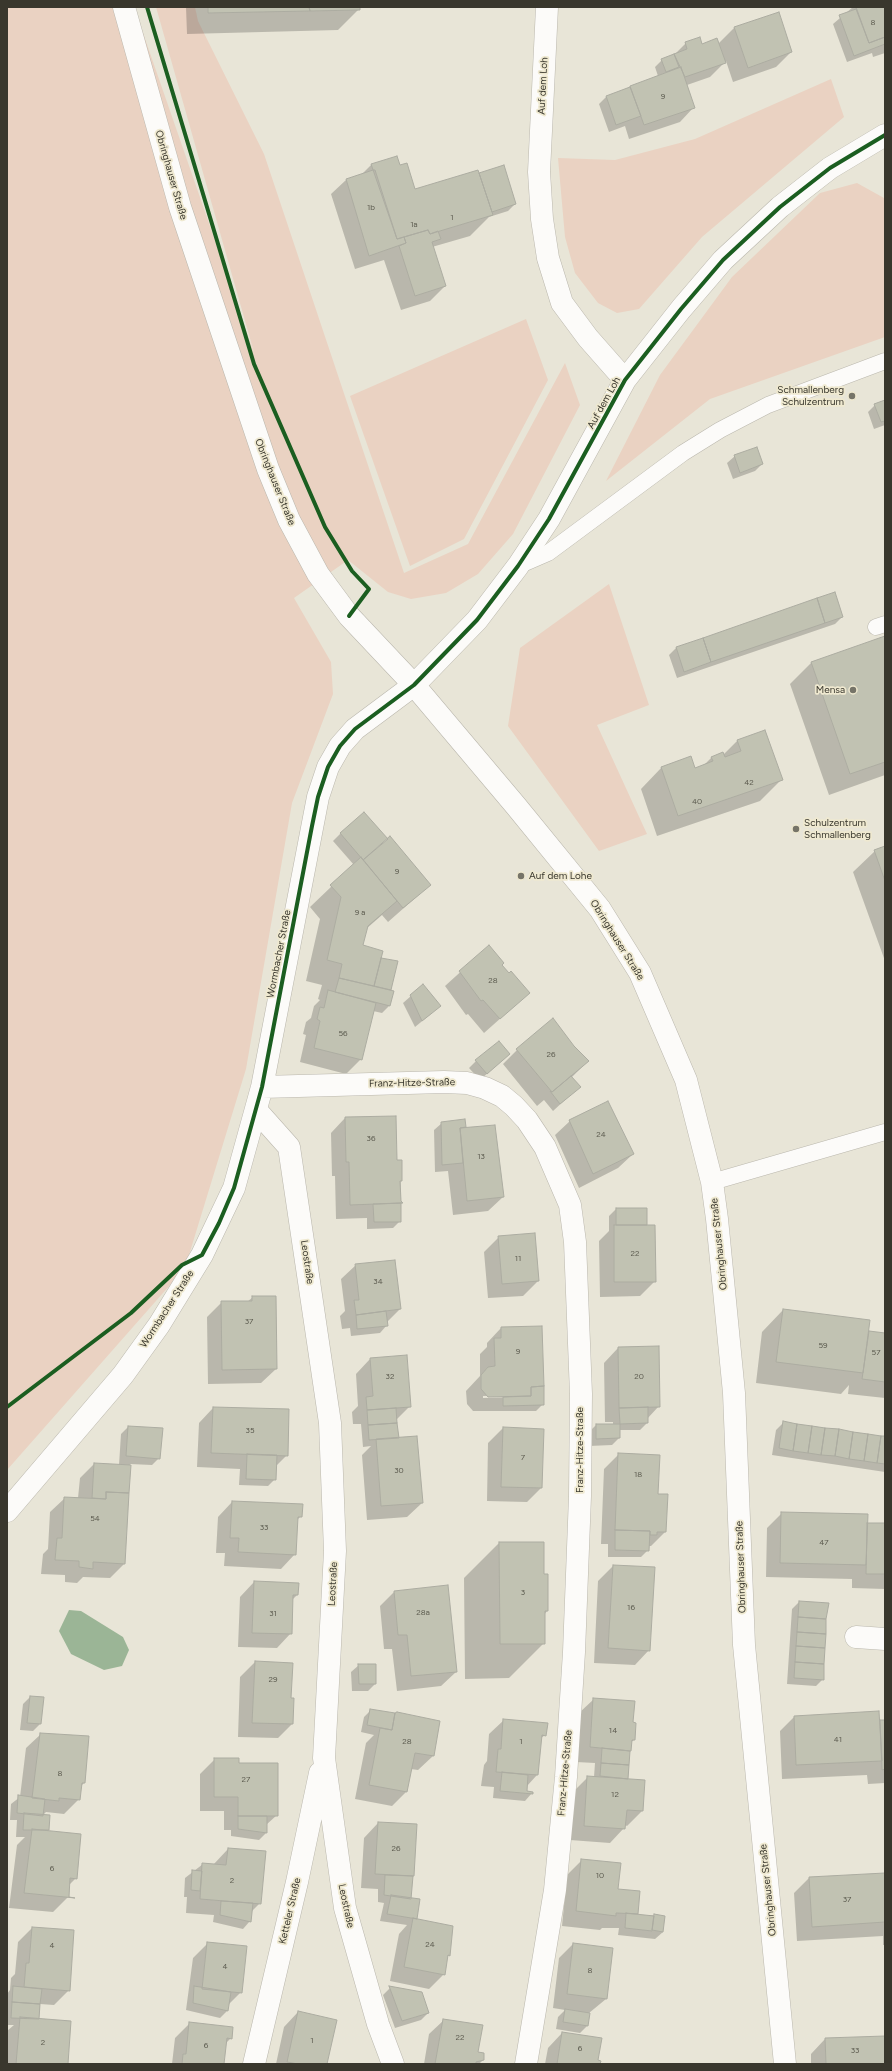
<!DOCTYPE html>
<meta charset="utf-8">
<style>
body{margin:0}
#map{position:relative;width:892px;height:2071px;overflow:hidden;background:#e8e5d7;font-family:Figtree,sans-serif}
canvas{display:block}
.frame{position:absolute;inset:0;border:8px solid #39372d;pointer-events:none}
</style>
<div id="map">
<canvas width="892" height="2071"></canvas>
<div class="frame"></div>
</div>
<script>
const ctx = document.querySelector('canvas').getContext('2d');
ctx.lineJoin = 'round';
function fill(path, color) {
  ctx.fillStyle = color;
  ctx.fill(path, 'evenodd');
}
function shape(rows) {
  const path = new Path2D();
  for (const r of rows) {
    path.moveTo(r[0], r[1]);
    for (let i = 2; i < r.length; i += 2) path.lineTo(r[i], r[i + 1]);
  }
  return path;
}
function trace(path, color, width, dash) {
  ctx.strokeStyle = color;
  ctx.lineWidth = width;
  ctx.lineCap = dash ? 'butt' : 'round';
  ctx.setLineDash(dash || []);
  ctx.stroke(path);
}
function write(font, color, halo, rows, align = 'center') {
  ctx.font = font + ' Figtree,sans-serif';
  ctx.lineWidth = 3.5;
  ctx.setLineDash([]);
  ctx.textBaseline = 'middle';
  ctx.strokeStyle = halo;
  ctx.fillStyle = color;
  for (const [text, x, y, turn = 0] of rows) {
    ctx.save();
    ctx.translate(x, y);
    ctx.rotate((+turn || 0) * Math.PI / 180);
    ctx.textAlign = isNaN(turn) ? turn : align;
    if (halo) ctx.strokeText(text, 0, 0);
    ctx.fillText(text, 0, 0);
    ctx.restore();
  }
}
const green = shape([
 [7,7,134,7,255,356,156,7,195,7,198,21,264,154,404,573,468,544,565,363,580,405,513,534,478,574,446,593,411,599,388,592,348,560,294,598,331,662,333,694,292,803,246,1069,185,1268,7,1470],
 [831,79,844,117,702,237,639,309,617,313,598,303,575,273,565,237,558,158,615,160,695,139],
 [857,183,884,198,885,202,885,337,710,399,606,481,660,375,732,277,820,193],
 [526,319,548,380,464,539,410,566,350,396],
 [609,584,649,705,597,725,647,834,599,851,508,726,520,648]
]);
const water = shape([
 [69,1610,81,1611,123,1637,129,1650,122,1666,104,1670,71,1654,59,1631]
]);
const shadow = shape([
 [186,7,359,7,359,9,338,30,187,34],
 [853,7,885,7,885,53,873,57,872,53,847,62,833,24],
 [778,13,791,52,776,67,733,82,726,61,710,77,687,85,694,107,680,122,629,139,625,126,609,132,599,104,606,97,658,76,655,67,662,60,674,55,686,43,701,45,718,44,734,28],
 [372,164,399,166,414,191,479,174,515,204,508,211,489,217,470,236,432,247,445,286,430,301,401,310,384,260,355,269,331,194,346,180,361,175],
 [885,401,885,425,874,429,868,412,875,405],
 [735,456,762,464,755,471,733,479,727,463],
 [842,617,835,624,677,678,669,655,676,648],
 [885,637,885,775,829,795,790,684,811,663],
 [738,740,781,780,760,801,657,836,641,789,662,767,694,769,703,766,712,757,723,755],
 [341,833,430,885,388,922,382,915,366,929,362,946,380,961,397,962,390,991,389,1006,382,1013,373,1011,361,1059,346,1074,300,1062,306,1035,303,1034,306,1022,311,1018,314,1006,320,1000,318,999,322,985,306,981,320,919,310,907,354,865,333,841],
 [885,847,885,961,853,872,875,851],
 [489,946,501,965,529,993,484,1033,468,1014,466,1015,445,986],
 [411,996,432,1013,415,1027,403,1003],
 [517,1050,588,1061,571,1078,579,1087,553,1111,544,1100,537,1106,503,1064],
 [509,1054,480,1080,469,1068,476,1061],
 [345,1118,396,1161,401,1161,400,1221,393,1228,367,1229,367,1218,336,1219,335,1176,332,1176,331,1133],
 [570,1121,633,1154,618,1168,579,1188,555,1135],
 [442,1123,465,1127,462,1129,503,1197,488,1211,453,1215,448,1171,435,1172,434,1130],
 [616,1209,644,1226,655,1281,640,1296,600,1297,599,1241,609,1231,609,1216],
 [499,1237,538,1281,523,1296,488,1298,484,1252],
 [356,1265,400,1309,387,1322,387,1325,380,1333,351,1336,350,1328,342,1329,340,1316,345,1311,341,1279],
 [253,1297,276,1369,261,1383,208,1384,207,1317,222,1302,247,1302],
 [783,1310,868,1331,885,1334,885,1398,848,1394,849,1385,841,1394,756,1383,762,1332],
 [501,1328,543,1404,536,1411,473,1411,467,1404,466,1391,480,1376,480,1354,487,1347,487,1343],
 [524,1395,522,1397,483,1398,483,1396],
 [618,1348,659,1406,647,1419,647,1423,640,1430,619,1430,619,1438,612,1445,589,1446,589,1432,596,1425,613,1425,613,1422,605,1422,604,1363],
 [370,1359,410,1406,396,1420,398,1439,422,1503,407,1517,367,1520,362,1455,371,1446,363,1447,361,1424,353,1424,352,1412,358,1406,356,1374],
 [213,1408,287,1455,276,1466,275,1479,268,1486,239,1485,240,1469,197,1467,199,1423],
 [783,1423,885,1437,885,1472,772,1455,776,1430],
 [128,1427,159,1458,152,1465,130,1464,124,1564,110,1578,83,1577,77,1583,65,1582,65,1575,41,1574,43,1554,48,1549,50,1512,65,1498,78,1498,80,1478,94,1464,119,1465,121,1434],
 [503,1428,543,1430,541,1488,527,1502,487,1501,488,1443],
 [619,1454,657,1495,665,1532,651,1546,648,1546,648,1550,641,1557,608,1557,608,1544,601,1544,604,1469],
 [232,1502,301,1516,296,1521,295,1554,281,1569,224,1566,225,1553,216,1553,218,1517],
 [782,1513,866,1524,885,1524,885,1589,852,1588,852,1579,766,1577,767,1528],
 [499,1543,543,1543,543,1575,547,1611,544,1615,544,1643,509,1678,465,1679,464,1578],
 [613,1566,649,1650,635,1665,594,1663,598,1581],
 [254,1582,297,1595,292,1600,291,1633,277,1648,238,1647,240,1597],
 [394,1592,456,1672,441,1686,397,1691,392,1649,384,1649,380,1606],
 [799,1602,823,1679,816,1686,787,1684,792,1609],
 [255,1662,290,1699,292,1724,278,1738,238,1737,240,1677],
 [359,1665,375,1684,368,1691,352,1691,351,1672],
 [30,1697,43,1697,40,1724,33,1731,20,1730,23,1704],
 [594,1699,632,1723,634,1740,631,1742,628,1752,627,1778,642,1811,627,1826,625,1825,624,1828,610,1843,570,1840,573,1792,588,1777,594,1777,595,1763,576,1762,579,1713],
 [371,1710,439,1722,433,1756,418,1770,411,1769,406,1792,392,1806,355,1799,366,1743,374,1735,361,1732,364,1717],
 [794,1717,885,1721,885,1783,868,1784,867,1775,782,1779,780,1731],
 [504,1720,545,1735,540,1739,537,1775,527,1786,526,1792,532,1793,525,1801,493,1798,494,1787,481,1786,484,1765,487,1761,489,1734],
 [41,1734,84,1783,80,1787,79,1799,64,1814,46,1812,43,1815,48,1830,46,1832,76,1878,69,1885,68,1897,53,1912,9,1908,17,1845,25,1837,16,1837,17,1820,10,1820,11,1804,20,1797,26,1748],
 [215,1759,238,1764,277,1815,266,1825,266,1833,259,1840,231,1836,231,1830,224,1830,224,1811,200,1811,200,1774],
 [378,1823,416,1825,410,1898,416,1918,449,1955,446,1958,444,1974,429,1989,390,1981,399,1934,407,1925,380,1921,384,1903,378,1902,378,1889,361,1888,364,1838],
 [228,1849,260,1903,251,1912,250,1921,243,1929,213,1922,214,1915,186,1913,187,1897,184,1897,185,1878,203,1864,213,1865],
 [582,1860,617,1890,638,1892,636,1915,664,1916,663,1932,655,1939,618,1935,619,1928,602,1928,600,1930,562,1926,567,1875],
 [885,1874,885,1945,883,1945,883,1936,797,1941,794,1893,809,1878],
 [32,1928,69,1990,54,2005,40,2004,39,2018,67,2064,7,2064,7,2031,14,2025,7,2025,7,1994,10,1990,11,1978,15,1974,18,1942],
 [208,1943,241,1992,228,2005,227,2011,220,2018,186,2010,193,1958],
 [573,1944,606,1999,589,2013,587,2026,580,2033,556,2029,558,2017,565,2010,553,2008,559,1958],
 [390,1988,428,2013,421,2020,395,2028,383,1995],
 [298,2012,326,2064,276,2064,284,2027],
 [444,2020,477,2052,483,2053,483,2060,479,2064,424,2064,429,2034],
 [190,2023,231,2038,225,2044,223,2064,172,2064,175,2038],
 [562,2033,597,2061,599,2064,545,2064,548,2048],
 [885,2037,885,2064,811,2064,811,2054,825,2039]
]);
const building = shape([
 [208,7,309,7,310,11,208,13,208,7],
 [309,7,360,7,360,10,310,11,309,7],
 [856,7,885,7,885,37,869,43,856,7],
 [856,9,869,43,885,37,885,44,854,56,839,15,856,9],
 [779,12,792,52,748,68,734,27,779,12],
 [700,37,702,44,717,38,726,63,685,77,674,54,687,49,685,42,700,37],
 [674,54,679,67,666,72,661,59,674,54],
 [681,67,695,108,644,125,630,86,681,67],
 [630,87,641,116,616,125,606,96,630,87],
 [397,156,400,165,407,163,415,189,478,170,493,215,430,234,428,230,397,239,371,164,397,156],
 [504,165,516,204,492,212,479,173,504,165],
 [373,170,375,170,397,239,404,237,406,243,369,256,346,179,373,170],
 [428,230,430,234,438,231,441,239,432,242,446,286,415,296,399,246,406,243,404,237,428,230],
 [885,400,885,421,881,422,874,404,885,400],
 [757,447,763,464,740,473,734,455,757,447],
 [835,592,843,617,825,623,817,598,835,592],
 [817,598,825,623,711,662,703,638,817,598],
 [885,636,885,762,850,774,811,662,885,636],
 [703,638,711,662,684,672,676,647,703,638],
 [765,730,783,780,678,816,661,767,691,756,695,768,713,761,711,757,723,752,725,757,741,751,737,740,765,730],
 [364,812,388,839,363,860,340,833,364,812],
 [390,836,431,885,403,908,363,860,390,836],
 [885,846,885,881,874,850,885,846],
 [361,857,397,901,368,926,363,945,383,951,374,986,339,978,342,964,327,960,341,897,330,885,361,857],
 [489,945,504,963,502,965,509,973,511,971,530,993,500,1019,483,1000,481,1001,459,971,489,945],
 [381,958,398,961,391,990,374,986,381,958],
 [339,978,394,991,390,1006,335,992,339,978],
 [423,984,441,1006,422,1021,410,995,423,984],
 [328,990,376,1003,362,1060,314,1048,320,1021,317,1019,320,1007,324,1008,328,990],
 [553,1018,574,1046,589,1061,552,1092,516,1049,553,1018],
 [499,1041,510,1054,487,1074,475,1060,499,1041],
 [571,1076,581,1087,560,1104,550,1091,552,1092,571,1076],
 [608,1101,634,1154,593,1174,569,1120,608,1101],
 [396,1116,397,1160,402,1160,402,1181,400,1181,401,1201,403,1203,350,1205,349,1162,346,1162,345,1117,396,1116],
 [465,1119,466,1127,460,1128,463,1163,442,1165,441,1122,465,1119],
 [495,1125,504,1197,467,1201,460,1128,495,1125],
 [401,1203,401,1222,374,1222,373,1204,401,1203],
 [616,1208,647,1208,647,1225,616,1225,616,1208],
 [614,1225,655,1225,656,1282,614,1282,614,1225],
 [535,1233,539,1281,502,1284,498,1236,535,1233],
 [395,1260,401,1309,356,1315,354,1300,359,1300,355,1264,395,1260],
 [252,1296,276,1296,277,1369,222,1370,221,1301,252,1301,252,1296],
 [783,1309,870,1320,863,1373,776,1362,783,1309],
 [386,1311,388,1326,357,1329,356,1315,386,1311],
 [542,1326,544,1386,531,1387,531,1396,488,1397,481,1389,481,1375,488,1367,495,1366,494,1338,501,1338,501,1327,542,1326],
 [869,1331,885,1333,885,1382,862,1379,869,1331],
 [659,1346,660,1407,619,1408,618,1347,659,1346],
 [407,1355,411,1407,367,1410,366,1397,373,1396,370,1358,407,1355],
 [544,1386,544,1405,503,1406,503,1397,531,1396,531,1387,544,1386],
 [213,1407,289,1409,288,1456,211,1453,213,1407],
 [648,1407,648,1423,620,1424,619,1408,648,1407],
 [396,1408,397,1423,368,1425,367,1410,396,1408],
 [783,1421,797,1424,793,1451,779,1448,783,1421],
 [397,1423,399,1438,369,1440,368,1425,397,1423],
 [596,1424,620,1424,620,1438,596,1439,596,1424],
 [797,1424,812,1426,808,1453,793,1451,797,1424],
 [128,1426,163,1428,160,1459,126,1456,128,1426],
 [812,1426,825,1428,821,1455,808,1453,812,1426],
 [503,1427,544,1429,542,1488,501,1487,503,1427],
 [825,1428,839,1429,835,1456,821,1455,825,1428],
 [839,1429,853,1432,849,1459,835,1456,839,1429],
 [853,1432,868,1434,864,1461,849,1459,853,1432],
 [868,1434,881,1436,877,1463,864,1461,868,1434],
 [417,1436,423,1503,381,1506,376,1439,417,1436],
 [881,1436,885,1436,885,1464,877,1463,881,1436],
 [618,1453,660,1455,658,1494,668,1494,666,1532,657,1532,657,1535,650,1535,650,1531,615,1530,618,1453],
 [247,1454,277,1455,276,1480,246,1479,247,1454],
 [94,1463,131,1465,129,1493,106,1492,106,1499,92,1498,94,1463],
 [106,1492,129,1493,125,1564,93,1562,93,1569,79,1567,79,1561,55,1560,57,1538,62,1538,64,1497,106,1499,106,1492],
 [232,1501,303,1504,302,1517,298,1517,296,1555,238,1552,239,1538,230,1538,232,1501],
 [781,1512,868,1514,866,1565,780,1563,781,1512],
 [867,1523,885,1523,885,1574,866,1574,867,1523],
 [615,1530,650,1531,649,1551,615,1550,615,1530],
 [499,1542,544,1542,544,1574,548,1574,548,1611,545,1611,545,1644,500,1644,499,1542],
 [613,1565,655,1567,650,1651,608,1648,613,1565],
 [254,1581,299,1583,298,1595,293,1595,292,1634,252,1633,254,1581],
 [448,1585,457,1672,411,1676,407,1635,398,1635,394,1591,448,1585],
 [799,1601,829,1603,826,1619,798,1617,799,1601],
 [798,1617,826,1619,826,1634,797,1632,798,1617],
 [797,1632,826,1634,825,1648,796,1646,797,1632],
 [796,1646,825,1648,824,1664,795,1662,796,1646],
 [255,1661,293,1663,291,1698,294,1698,293,1724,252,1723,255,1661],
 [795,1662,824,1664,824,1680,794,1678,795,1662],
 [358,1664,376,1664,376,1684,359,1684,358,1664],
 [30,1696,44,1697,41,1724,27,1723,30,1696],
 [593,1698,635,1701,633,1722,636,1723,635,1740,632,1740,631,1751,590,1747,593,1698],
 [370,1709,395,1713,392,1730,367,1725,370,1709],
 [879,1711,882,1761,796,1765,794,1716,879,1711],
 [397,1712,440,1721,434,1756,415,1753,407,1792,369,1785,380,1728,392,1730,395,1713,397,1712],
 [503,1719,548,1723,546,1736,542,1735,538,1775,496,1772,498,1749,501,1749,503,1719],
 [880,1720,885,1720,885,1769,882,1770,880,1720],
 [40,1733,89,1736,85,1783,82,1783,80,1800,59,1798,59,1801,32,1798,40,1733],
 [602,1748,630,1751,629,1765,601,1763,602,1748],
 [214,1758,239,1758,239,1763,278,1763,278,1816,238,1816,238,1797,214,1797,214,1758],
 [601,1763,629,1765,628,1779,600,1776,601,1763],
 [502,1772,528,1775,527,1791,533,1792,533,1794,500,1791,502,1772],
 [587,1776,645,1780,643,1811,627,1810,625,1829,584,1826,587,1776],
 [18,1795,45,1799,43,1816,17,1813,18,1795],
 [24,1813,50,1815,49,1830,23,1830,24,1813],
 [238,1816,267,1816,267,1833,238,1829,238,1816],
 [378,1822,417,1824,414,1876,375,1874,378,1822],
 [32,1829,81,1834,77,1879,70,1878,69,1897,75,1898,24,1893,32,1829],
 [228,1848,266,1851,261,1904,200,1899,202,1863,226,1865,228,1848],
 [581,1859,621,1863,618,1889,640,1891,638,1914,616,1913,616,1916,576,1911,581,1859],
 [192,1870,202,1871,200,1891,191,1890,192,1870],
 [885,1873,885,1922,812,1927,809,1877,885,1873],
 [385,1875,413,1876,411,1899,384,1895,385,1875],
 [391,1895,420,1899,417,1919,387,1914,391,1895],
 [221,1901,253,1903,251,1922,220,1915,221,1901],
 [626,1913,654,1916,652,1931,625,1928,626,1913],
 [654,1914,665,1916,663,1932,652,1930,654,1914],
 [413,1918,453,1926,450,1956,448,1955,445,1975,404,1967,413,1918],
 [32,1927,74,1930,70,1991,24,1987,26,1963,29,1963,32,1927],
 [207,1942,247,1946,242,1993,202,1989,207,1942],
 [573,1943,613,1948,607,1999,567,1994,573,1943],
 [13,1986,42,1989,40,2004,12,2002,13,1986],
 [194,1986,231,1992,228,2011,193,2003,194,1986],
 [389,1986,422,1992,429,2013,402,2021,389,1986],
 [12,2002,40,2004,39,2019,11,2018,12,2002],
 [565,2009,590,2013,588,2026,563,2022,565,2009],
 [298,2011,337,2020,327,2064,298,2064,287,2062,298,2011],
 [20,2017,71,2021,68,2064,16,2064,20,2017],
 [443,2019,483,2025,478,2052,484,2053,484,2060,476,2062,476,2064,435,2064,443,2019],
 [189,2022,233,2027,232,2039,227,2038,224,2064,182,2064,183,2054,186,2054,189,2022],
 [562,2032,602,2038,598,2060,601,2061,600,2064,557,2064,562,2032],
 [885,2036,885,2064,826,2064,825,2038,885,2036]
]);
const lane = shape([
 [518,566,548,553,683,453,720,430,768,405,885,361],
 [876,627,885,624],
 [712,1182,885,1132]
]);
const street = shape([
 [547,7,539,172,542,219,548,258,562,303,588,338,625,380],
 [262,1087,444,1082,467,1083,485,1088,502,1096,514,1106,527,1120,545,1147,570,1205,575,1242,581,1394,580,1496,574,1652,566,1777,555,1890,526,2064],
 [256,1110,289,1147,330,1423,335,1551,324,1758,345,1908,378,2024,393,2064],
 [7,1511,123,1375,159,1325,202,1255,234,1188,262,1087,318,797,328,767,340,746,355,729,414,685,477,620,518,566,549,519,625,380,681,309,723,260,780,207,830,168,885,135],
 [856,1637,885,1639],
 [254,2064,297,1882,320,1773]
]);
const secondary = shape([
 [124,7,180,207,268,469,289,520,318,574,349,616,414,685,516,806,600,909,640,973,686,1080,712,1182,717,1219,734,1393,744,1645,785,2064]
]);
const cycleway = shape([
 [147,7,254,364,325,527,352,571,369,589,349,616],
 [7,1407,131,1313,182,1265,202,1255,219,1223,234,1188,262,1087,312,826,318,797,328,767,340,746,355,729,414,685,477,620,518,566,549,519,625,380,681,309,723,260,780,207,830,168,885,135]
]);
const markers = [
 [852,396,4,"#767468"],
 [853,690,4,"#767468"],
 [796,829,4,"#767468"],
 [521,876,4,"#767468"]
];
const numberNames = [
 ["8",873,23],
 ["9",663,97],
 ["1b",371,208],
 ["1",452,218],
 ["1a",414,225],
 ["42",749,783],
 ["40",697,802],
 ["9",397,872],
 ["9 a",360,913],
 ["28",493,981],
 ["56",343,1034],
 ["26",551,1055],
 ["24",601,1135],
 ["36",371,1139],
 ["13",481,1157],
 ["22",635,1254],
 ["11",518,1259],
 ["34",378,1282],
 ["37",249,1322],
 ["59",823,1346],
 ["9",518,1352],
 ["57",876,1353],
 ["32",390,1377],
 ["20",639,1377],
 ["35",250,1431],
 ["7",523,1458],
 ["30",399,1471],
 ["18",638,1475],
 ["54",95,1519],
 ["33",264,1528],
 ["47",824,1543],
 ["3",523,1593],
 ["16",631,1608],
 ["28a",423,1613],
 ["31",273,1614],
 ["29",273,1680],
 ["14",613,1731],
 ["41",838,1740],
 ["28",407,1742],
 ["1",521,1742],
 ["8",60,1774],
 ["27",246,1780],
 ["12",615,1795],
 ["26",396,1849],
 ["6",52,1869],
 ["10",600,1876],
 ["2",232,1881],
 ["37",847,1900],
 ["24",430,1945],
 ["4",52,1946],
 ["4",225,1967],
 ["8",590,1971],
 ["22",460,2038],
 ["1",312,2041],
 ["2",43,2043],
 ["6",206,2046],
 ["6",580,2049],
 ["33",855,2051]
];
const streetNames = [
 ["Auf dem Loh",543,86,-87],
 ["Obringhauser Straße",171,175,74],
 ["Auf dem Loh",604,403,-61],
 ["Obringhauser Straße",275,482,68],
 ["Obringhauser Straße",617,940,58],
 ["Wormbacher Straße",279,954,-79],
 ["Franz-Hitze-Straße",412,1083,-1],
 ["Obringhauser Straße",719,1244,-96],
 ["Leostraße",307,1262,82],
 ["Wormbacher Straße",167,1309,-57],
 ["Franz-Hitze-Straße",580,1450,-90],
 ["Obringhauser Straße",741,1567,-92],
 ["Leostraße",333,1584,-87],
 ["Franz-Hitze-Straße",565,1773,-85],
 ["Obringhauser Straße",768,1890,-96],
 ["Leostraße",346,1906,78],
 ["Ketteler Straße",290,1911,-77]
];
const poiNames = [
 ["Schmallenberg",844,390],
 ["Schulzentrum",844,402],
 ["Mensa",845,690],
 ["Schulzentrum",804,823,"left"],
 ["Schmallenberg",804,835,"left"],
 ["Auf dem Lohe",529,876,"left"]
];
fill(green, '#ead2c2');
fill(water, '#9bb596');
fill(shadow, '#0003');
fill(building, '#c1c2b2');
trace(building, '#acaca1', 1);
trace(lane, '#bab7ad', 17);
trace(street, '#bab7ad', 23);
trace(secondary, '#bab7ad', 23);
trace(lane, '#fcfbf9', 16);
trace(street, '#fcfbf9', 22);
trace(secondary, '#fcfbf9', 22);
trace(cycleway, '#1b5e20', 4);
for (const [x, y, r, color] of markers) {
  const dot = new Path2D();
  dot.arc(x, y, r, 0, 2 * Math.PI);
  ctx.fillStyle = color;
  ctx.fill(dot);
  trace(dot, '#efe9d0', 1.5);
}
write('8px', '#5b5a4e', null, numberNames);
write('10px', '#39372d', '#efe9d0', streetNames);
write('10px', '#39372d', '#efe9d0', poiNames, 'right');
</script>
